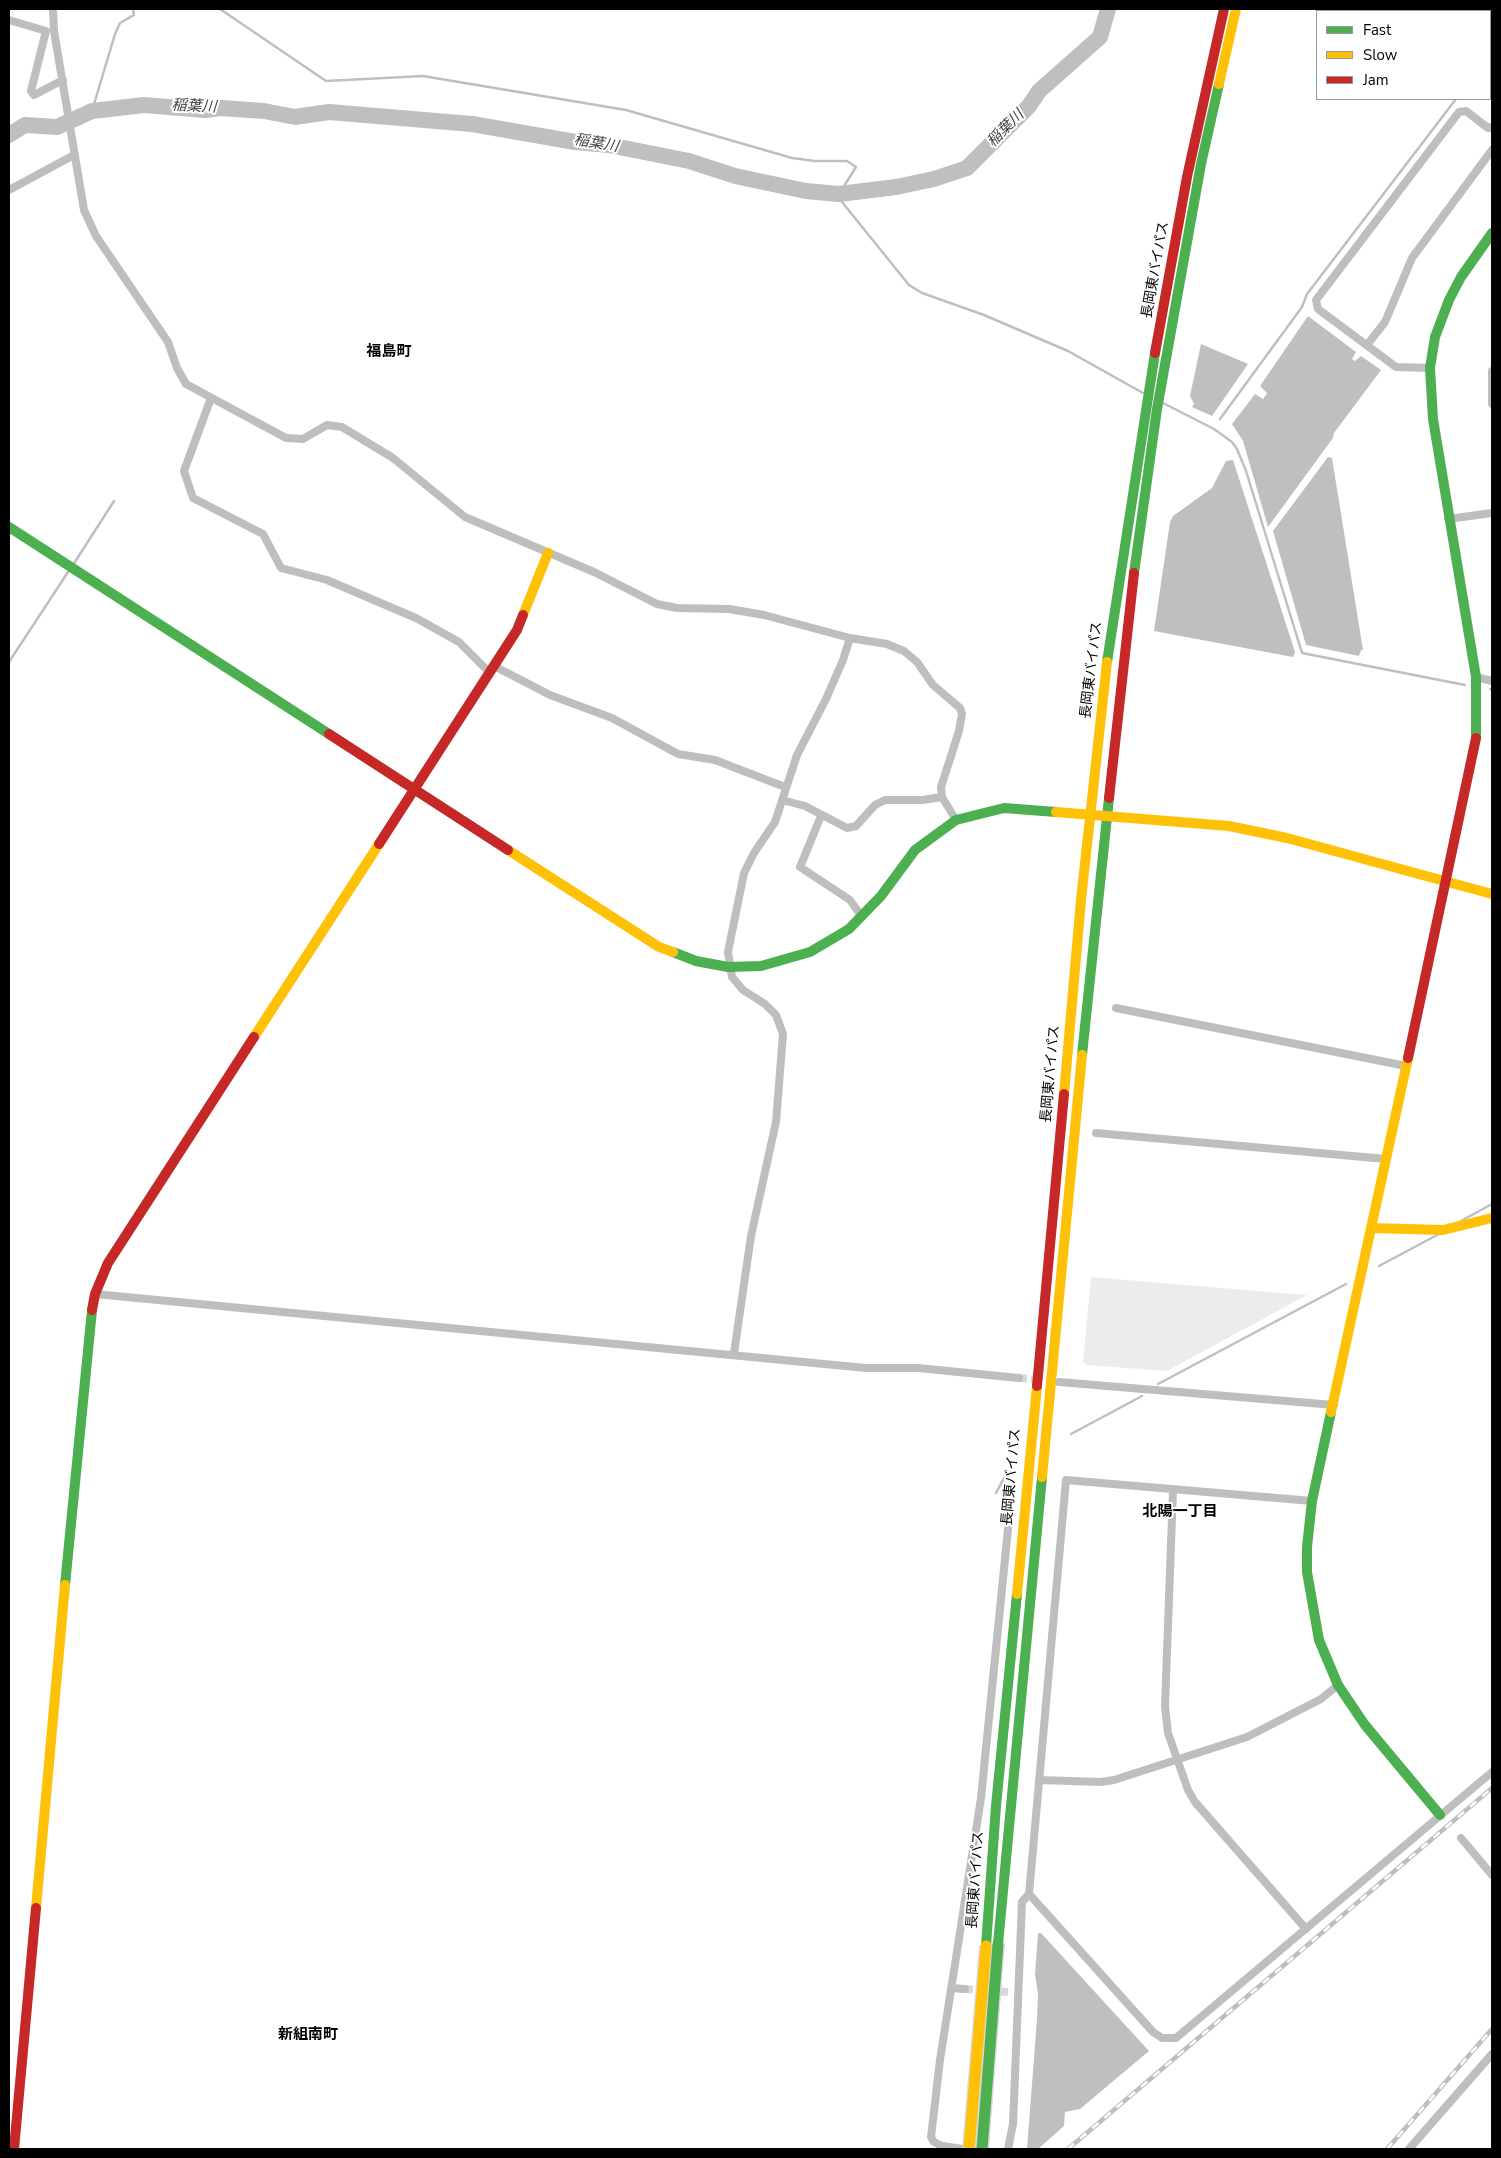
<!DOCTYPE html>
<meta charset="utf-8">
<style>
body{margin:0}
#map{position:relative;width:1501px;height:2158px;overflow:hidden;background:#fff;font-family:"Nunito Sans",sans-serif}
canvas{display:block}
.frame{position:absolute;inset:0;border:10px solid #000;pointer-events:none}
.legend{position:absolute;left:1316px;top:10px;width:175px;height:90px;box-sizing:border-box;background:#fff;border:1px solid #999;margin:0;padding:6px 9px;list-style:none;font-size:15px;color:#000}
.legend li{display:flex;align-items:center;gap:10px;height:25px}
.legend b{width:25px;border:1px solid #999}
</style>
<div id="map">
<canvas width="1501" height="2158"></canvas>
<div class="frame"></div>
<ul class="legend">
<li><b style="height:6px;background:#4caf50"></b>Fast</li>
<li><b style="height:6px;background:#ffc107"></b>Slow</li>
<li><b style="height:6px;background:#c62828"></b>Jam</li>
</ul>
</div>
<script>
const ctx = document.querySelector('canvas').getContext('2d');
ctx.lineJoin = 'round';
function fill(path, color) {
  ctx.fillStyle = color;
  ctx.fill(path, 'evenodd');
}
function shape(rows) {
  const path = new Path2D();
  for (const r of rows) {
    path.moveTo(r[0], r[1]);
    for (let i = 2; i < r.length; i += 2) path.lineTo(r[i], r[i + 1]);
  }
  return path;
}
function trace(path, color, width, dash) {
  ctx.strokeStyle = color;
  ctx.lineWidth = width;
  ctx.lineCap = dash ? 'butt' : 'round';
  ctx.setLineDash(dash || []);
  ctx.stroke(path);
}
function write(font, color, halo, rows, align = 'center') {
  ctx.font = font + ' "Nunito Sans","Noto Sans JP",sans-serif';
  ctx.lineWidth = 4;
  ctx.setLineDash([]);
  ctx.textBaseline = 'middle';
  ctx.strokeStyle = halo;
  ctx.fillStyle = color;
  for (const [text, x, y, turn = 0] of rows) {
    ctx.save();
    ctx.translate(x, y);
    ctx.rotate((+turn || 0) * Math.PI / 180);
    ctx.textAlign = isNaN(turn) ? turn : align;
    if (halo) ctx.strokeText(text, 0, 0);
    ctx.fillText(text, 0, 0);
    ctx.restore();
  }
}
const green = shape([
 [1091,1277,1307,1295,1167,1371,1087,1365,1083,1362]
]);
const water = shape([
 [1308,316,1356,352,1352,359,1355,361,1361,356,1381,370,1334,433,1333,438,1268,527,1243,441,1232,424,1255,394,1263,399,1267,393,1260,386],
 [1201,344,1248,364,1212,416,1192,407,1194,404,1190,396],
 [1328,457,1332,458,1363,650,1361,650,1359,656,1306,645,1273,531],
 [1233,460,1295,652,1293,657,1154,631,1170,522,1173,516,1212,488,1226,461],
 [1038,1933,1041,1933,1149,2051,1080,2109,1065,2112,1064,2126,1038,2149,1027,2149,1037,2019,1038,1993,1035,1975]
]);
const stream = shape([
 [220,9,326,81,423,76,626,110,792,158,815,161,847,161,856,167,839,194,842,202,909,285,922,293,984,315,1068,351,1143,393],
 [1490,54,1492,51],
 [92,111,115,34,120,23,134,15,133,9],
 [1163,403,1214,429,1232,442,1237,449,1246,471,1302,653,1465,685],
 [1220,419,1302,307,1307,294,1456,99],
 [73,565,114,501],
 [9,662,70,569],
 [1490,689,1492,690],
 [1461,1221,1492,1204],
 [1379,1266,1439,1234],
 [1158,1384,1346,1284],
 [1071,1434,1142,1396],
 [996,1493,1005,1476]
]);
const river = shape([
 [9,135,25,125,57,127,92,111,144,105,205,110,221,108,264,111,295,117,329,112,472,124,575,142,609,145,689,161,735,176,806,191,839,194,896,187,934,179,967,168,1029,106,1039,91,1100,37,1108,9]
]);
const streetTunnel = shape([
 [1019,1378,1039,1380],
 [965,1989,1008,1992]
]);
const street = shape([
 [53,9,54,31,84,210,96,236,168,342,177,368,186,384,286,438,303,439,327,425,342,427,393,458,465,517,594,572,657,604,677,608,729,609,764,615,850,638,887,644,904,651,917,662,933,685,960,708,962,714,959,731,941,787,942,797,956,820],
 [9,20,46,31,31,91,34,95,63,80],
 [9,190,74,155],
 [1367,345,1385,322,1412,258,1492,150],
 [1430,368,1396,367,1318,309,1316,300,1459,112,1466,111,1488,128,1492,127],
 [1492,371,1492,404],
 [211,398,184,471,193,498,263,534,281,568,327,580,416,618,459,642,490,673],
 [1448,519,1492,513],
 [494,666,550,695,612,718,678,754,715,760,785,787],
 [1476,677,1492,681],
 [782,800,805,806,847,828,856,826,875,805,885,800,922,800,942,797],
 [821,816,800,867,850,900,862,917],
 [1116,1008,1406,1066],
 [1096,1133,1386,1159],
 [95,1294,866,1368,918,1368,1019,1378],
 [734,1353,751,1236,776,1122,783,1034,776,1015,765,1004,743,990,732,977,728,952,744,873,754,853,775,822,797,755,826,699,843,660,850,638],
 [1059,1382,1334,1405],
 [1173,1490,1165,1706,1168,1733,1188,1790,1195,1802,1306,1929],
 [1039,1780,1101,1782,1114,1780,1247,1737,1321,1699,1338,1685],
 [1461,1838,1492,1875],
 [1029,1894,1153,2032,1162,2038,1176,2038,1492,1772],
 [952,1988,965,1989],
 [963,2149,942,2146,934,2142,931,2137,940,2060,981,1798,1008,1529],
 [1008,2149,1013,2124,1022,1902,1029,1894,1066,1480,1312,1501],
 [1409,2149,1492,2054]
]);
const fast = shape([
 [9,527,329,734],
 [1134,573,1157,409,1201,164,1219,84],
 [1107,662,1155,353],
 [1476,738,1476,677,1433,419,1430,368,1435,337,1449,300,1461,277,1492,233],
 [673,952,696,961,728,967,761,966,810,952,849,929,881,896,915,850,956,820,1004,808,1056,812],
 [1082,1055,1109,798],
 [1331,1412,1312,1501,1307,1547,1307,1572,1319,1640,1338,1685,1365,1725,1440,1815],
 [65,1585,92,1310],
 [998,1944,1042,1477],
 [986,1946,996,1806,1017,1594]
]);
const slow = shape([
 [1219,84,1236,9],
 [523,615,548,553],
 [1056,812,1229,826,1287,838,1492,894],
 [508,850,659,947,673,952],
 [254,1037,379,844],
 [1064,1094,1081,900,1107,662],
 [1371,1228,1443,1230,1492,1218],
 [1331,1412,1408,1058],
 [1042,1477,1082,1055],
 [1017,1594,1037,1386],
 [36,1908,65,1585]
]);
const jam = shape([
 [1155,353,1187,177,1224,9],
 [329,734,508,850],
 [1109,798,1134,573],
 [379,844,517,630,523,615],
 [1408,1058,1476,738],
 [92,1310,95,1294,108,1263,254,1037],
 [1037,1386,1064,1094],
 [14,2149,36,1908]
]);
const rail = shape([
 [1068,2149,1492,1788],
 [1387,2149,1492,2029]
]);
const fastBridge = shape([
 [982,2149,998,1944]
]);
const slowBridge = shape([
 [969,2149,986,1946]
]);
const streetNames = [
 ["長岡東バイパス",1156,270,-80],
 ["長岡東バイパス",1092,670,-83],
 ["長岡東バイパス",1051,1074,-85],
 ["長岡東バイパス",1012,1477,-85],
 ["長岡東バイパス",976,1880,-86]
];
const waterNames = [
 ["稲葉川",194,107,3],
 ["稲葉川",1006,129,-45],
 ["稲葉川",596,144,10]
];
const neighbourhoodNames = [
 ["福島町",389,352],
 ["北陽一丁目",1180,1512],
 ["新組南町",308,2035]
];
fill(green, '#ececec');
fill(water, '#bfbfbf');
trace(stream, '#bfbfbf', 2.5);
trace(river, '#bfbfbf', 16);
trace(streetTunnel, '#d9d9d9', 8, [8, 4]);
trace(street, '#bebebe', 8);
trace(fast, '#4caf50', 10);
trace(slow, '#ffc107', 10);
trace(jam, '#c62828', 10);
trace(rail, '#bebebe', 4.5);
trace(rail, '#fff', 2.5, [8]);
trace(fastBridge, '#dbdbdb', 14, []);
trace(slowBridge, '#dbdbdb', 14, []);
trace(fastBridge, '#4caf50', 11);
trace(slowBridge, '#ffc107', 11);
write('14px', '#000', '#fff', streetNames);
write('italic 15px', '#444', '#fff', waterNames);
write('bold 15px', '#000', '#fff', neighbourhoodNames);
</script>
